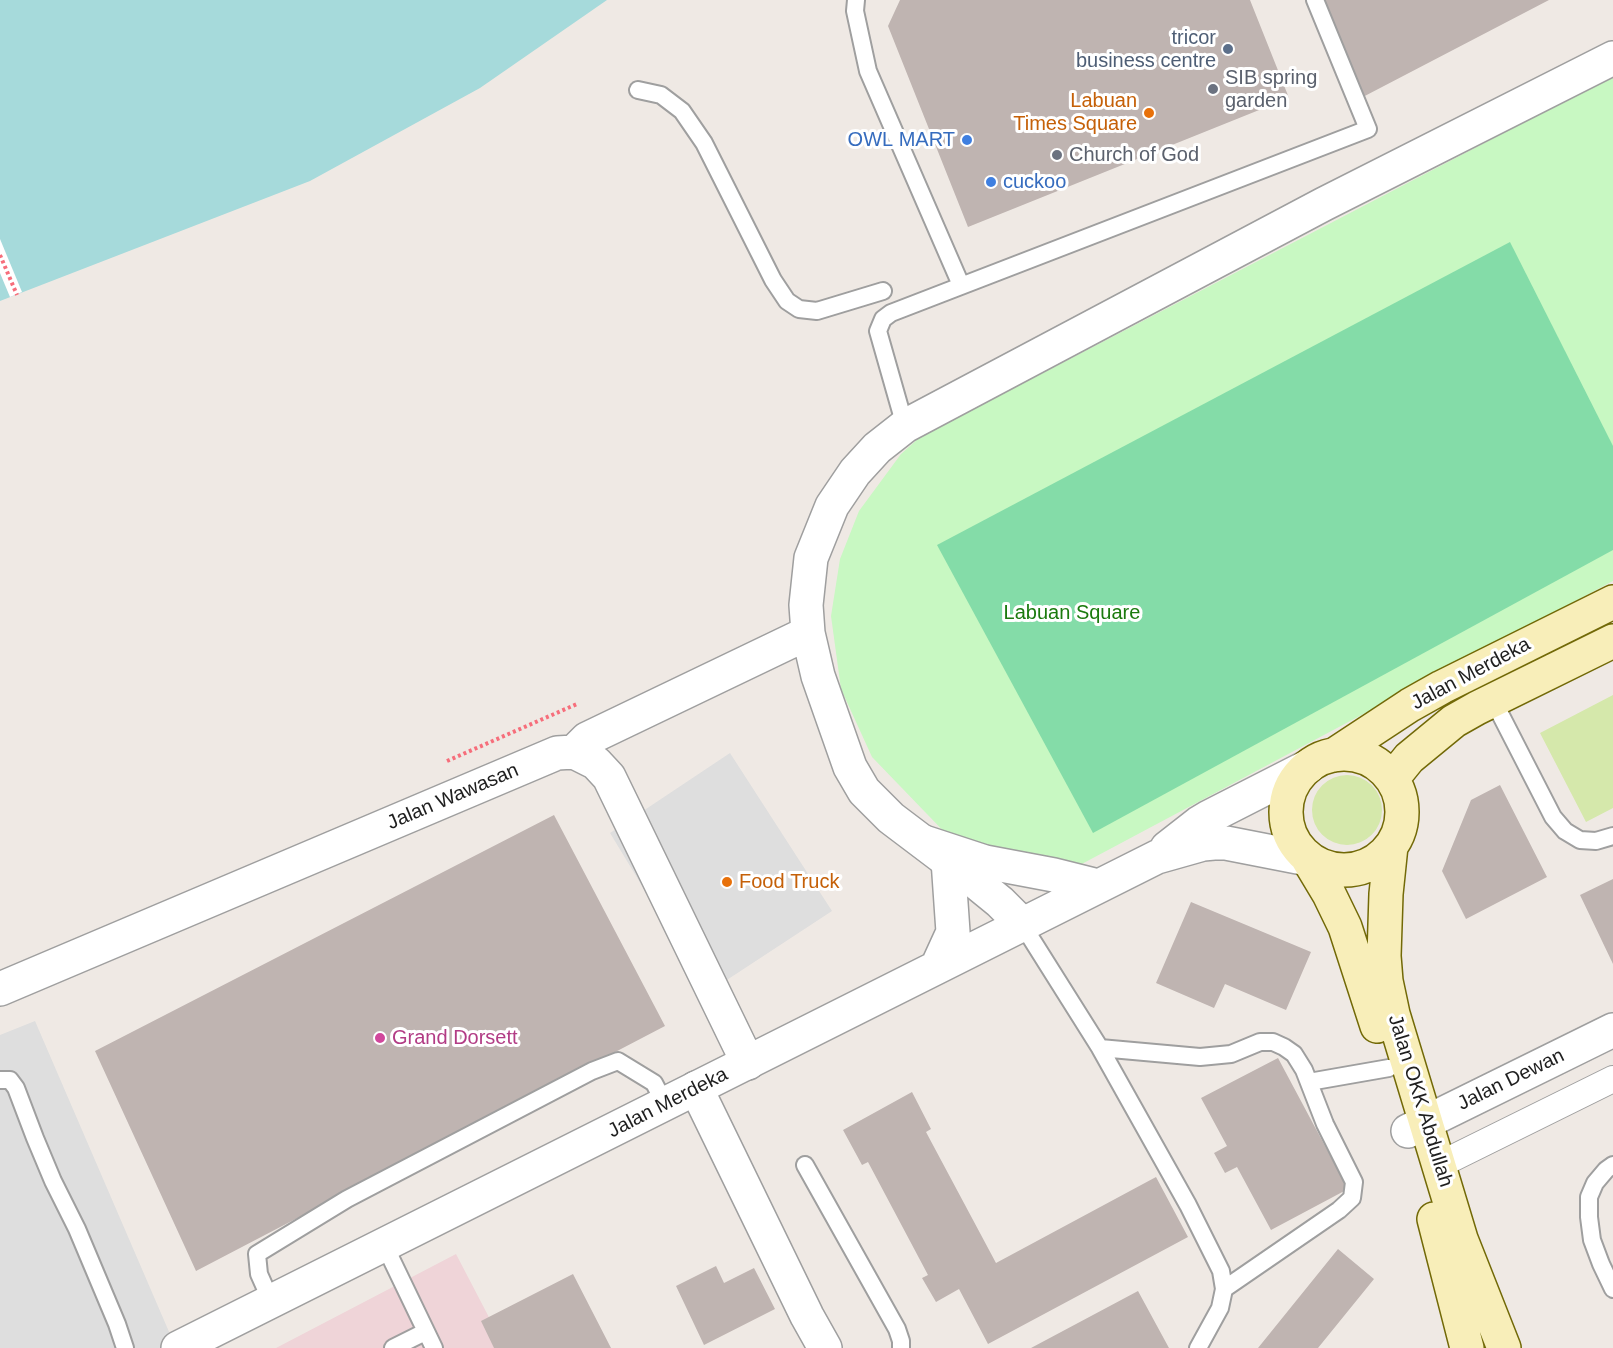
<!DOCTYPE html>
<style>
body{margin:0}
canvas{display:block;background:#efe9e4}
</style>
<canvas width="1613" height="1348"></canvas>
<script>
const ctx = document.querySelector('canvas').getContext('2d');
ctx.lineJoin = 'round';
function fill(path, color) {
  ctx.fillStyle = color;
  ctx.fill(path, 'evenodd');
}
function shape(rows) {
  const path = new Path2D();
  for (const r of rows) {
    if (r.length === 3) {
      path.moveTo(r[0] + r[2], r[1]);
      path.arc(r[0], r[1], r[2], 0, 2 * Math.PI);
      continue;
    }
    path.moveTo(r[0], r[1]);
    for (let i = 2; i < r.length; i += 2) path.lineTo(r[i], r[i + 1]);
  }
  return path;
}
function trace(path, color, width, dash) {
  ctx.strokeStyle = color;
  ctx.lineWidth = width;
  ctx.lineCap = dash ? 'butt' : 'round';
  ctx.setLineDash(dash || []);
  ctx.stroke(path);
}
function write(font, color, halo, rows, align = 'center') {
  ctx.font = font + ' Helvetica,sans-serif';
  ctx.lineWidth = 6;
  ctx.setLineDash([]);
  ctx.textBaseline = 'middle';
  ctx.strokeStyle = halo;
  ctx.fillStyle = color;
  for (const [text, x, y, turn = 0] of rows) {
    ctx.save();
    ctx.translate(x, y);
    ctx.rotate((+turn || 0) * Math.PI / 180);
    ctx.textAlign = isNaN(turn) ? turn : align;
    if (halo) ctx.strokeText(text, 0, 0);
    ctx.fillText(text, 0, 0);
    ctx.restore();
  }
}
const commercial = shape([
 [456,1254,505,1348,276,1348]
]);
const grass = shape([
 [1613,695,1613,808,1586,822,1540,733],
 [1347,810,35]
]);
const park = shape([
 [1613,76,1613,581,1078,866,1027,888,980,869,872,757,841,689,831,616,840,559,859,511,901,454,920,437]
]);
const pitch = shape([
 [1510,242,1613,446,1613,550,1093,833,937,545]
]);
const parking = shape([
 [730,753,832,911,707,993,610,833],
 [35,1021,176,1348,0,1348,0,1035]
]);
const water = shape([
 [0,0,607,0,480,88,310,181,0,301]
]);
const pier = shape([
 [0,239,22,292,10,297,0,273]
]);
const building = shape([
 [900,0,1250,0,1289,98,968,227,888,26],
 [1319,0,1549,0,1359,99],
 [1500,785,1547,877,1466,919,1442,871,1471,800],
 [554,815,665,1026,196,1271,95,1051],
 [1613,879,1613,964,1580,895],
 [1191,902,1311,952,1286,1010,1225,984,1214,1008,1156,983],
 [1278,1058,1348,1189,1271,1230,1237,1167,1225,1173,1214,1153,1227,1146,1201,1098],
 [912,1092,931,1129,926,1132,996,1263,1156,1177,1188,1237,988,1344,959,1289,936,1302,922,1278,928,1275,868,1162,862,1165,843,1130],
 [1338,1249,1374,1279,1318,1348,1258,1348],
 [716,1266,724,1283,754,1268,775,1309,704,1345,676,1286],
 [573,1274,611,1348,494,1348,481,1321],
 [1138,1291,1169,1348,1031,1348]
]);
const path = shape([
 [0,255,17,295],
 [447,761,577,704]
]);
const service = shape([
 [856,0,855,11,868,71,961,285],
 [638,90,661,95,682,111,704,143,773,280,787,301,799,309,817,311,883,291],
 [905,426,878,331,883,319,891,313,1368,129,1315,0],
 [1493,700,1553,817,1565,831,1580,840,1596,841,1613,836],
 [1022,924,1100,1048,1188,1205,1221,1271,1224,1289,1220,1308,1198,1348],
 [1100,1048,1200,1057,1231,1054,1260,1042,1273,1042,1284,1047,1294,1054,1304,1070,1325,1124,1354,1182,1352,1198,1339,1210,1224,1289],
 [0,1080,10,1080,16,1088,35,1138,53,1181,77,1229,117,1324,125,1348],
 [1309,1082,1389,1068],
 [805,1165,897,1329,901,1341,901,1348],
 [1613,1165,1606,1170,1595,1183,1589,1197,1589,1217,1592,1240,1601,1264,1613,1289],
 [384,1244,434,1348],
 [271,1301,259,1274,257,1254,347,1199,592,1071,618,1061,654,1083,665,1104],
 [393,1348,425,1332]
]);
const pedestrian = shape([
 [1439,1165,1613,1079]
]);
const minor = shape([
 [574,752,587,739,808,633],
 [1022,924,1000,902,973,880,891,818,864,791,850,767,818,676,808,633,806,605,811,558,832,506,855,472,877,448,905,426,1324,204,1613,58],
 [0,989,557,753,574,752,596,763,609,777,748,1063],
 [696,1088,807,1316,825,1348],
 [1408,1131,1613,1030]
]);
const tertiary = shape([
 [924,842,985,862,1054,875,1098,886],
 [1167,848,1199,823,1209,817,1309,766],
 [937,967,953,932,948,860],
 [178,1348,1157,857,1203,844,1214,843,1226,843,1308,859]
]);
const secondary = shape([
 [1344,812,58],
 [1334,755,1410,705,1442,687,1613,602],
 [1392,779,1409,758,1454,721,1477,708,1613,641],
 [1391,846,1386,894,1384,956,1386,981,1393,1014,1461,1239,1504,1348],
 [1308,859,1329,894,1345,927,1377,1026],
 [1434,1219,1467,1348]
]);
const markers = [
 [1228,49,6,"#5c6f8a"],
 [1213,89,6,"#6b7280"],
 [1149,113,6,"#e8710a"],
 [967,140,6,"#3f7fe0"],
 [1057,155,6,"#6b7280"],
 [991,182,6,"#3f7fe0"],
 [727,882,6,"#e8710a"],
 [380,1038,6,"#d1479c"]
];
const serviceNames = [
 ["tricor",1216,38],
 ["business centre",1216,61]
];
const worshipNames = [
 ["SIB spring",1225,78],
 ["garden",1225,101],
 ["Church of God",1069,155]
];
const foodNames = [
 ["Labuan",1137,101],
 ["Times Square",1137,124],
 ["Food Truck",739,882,"left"]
];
const shopNames = [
 ["OWL MART",955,140],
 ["cuckoo",1003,182,"left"]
];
const parkNames = [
 ["Labuan Square",1072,613]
];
const streetNames = [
 ["Jalan Merdeka",1471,674,-28],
 ["Jalan Wawasan",453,797,-23],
 ["Jalan Dewan",1511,1080,-26],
 ["Jalan OKK Abdullah",1420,1101,73],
 ["Jalan Merdeka",668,1103,-27]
];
const hotelNames = [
 ["Grand Dorsett",392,1038]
];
fill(commercial, '#efd4d8');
fill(grass, '#d5e8ab');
fill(park, '#c8f8c2');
fill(pitch, '#84dca8');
fill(parking, '#dedede');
fill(water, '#a6dadb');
fill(pier, '#fff');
fill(building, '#bfb4b1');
trace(service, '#9f9f9f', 20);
trace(pedestrian, '#9f9f9f', 28);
trace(minor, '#9f9f9f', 36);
trace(tertiary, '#9f9f9f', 36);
trace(secondary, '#726907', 36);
trace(path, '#f66e7b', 4, [3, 3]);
trace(service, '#fff', 16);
trace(pedestrian, '#fff', 26);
trace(minor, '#fff', 33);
trace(tertiary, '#fff', 33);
trace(secondary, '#f8eeb9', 33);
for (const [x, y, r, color] of markers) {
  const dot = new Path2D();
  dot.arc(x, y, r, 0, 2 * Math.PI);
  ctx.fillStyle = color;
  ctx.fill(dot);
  trace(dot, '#fff', 2);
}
write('20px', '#4e5e75', '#fff', serviceNames, 'right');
write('20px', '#5b616d', '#fff', worshipNames, 'left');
write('20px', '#c56008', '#fff', foodNames, 'right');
write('20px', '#366cbe', '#fff', shopNames, 'right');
write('20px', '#1b7a0e', '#fff', parkNames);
write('20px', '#1e1e1e', '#fff', streetNames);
write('20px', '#b23c85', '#fff', hotelNames, 'left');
</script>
